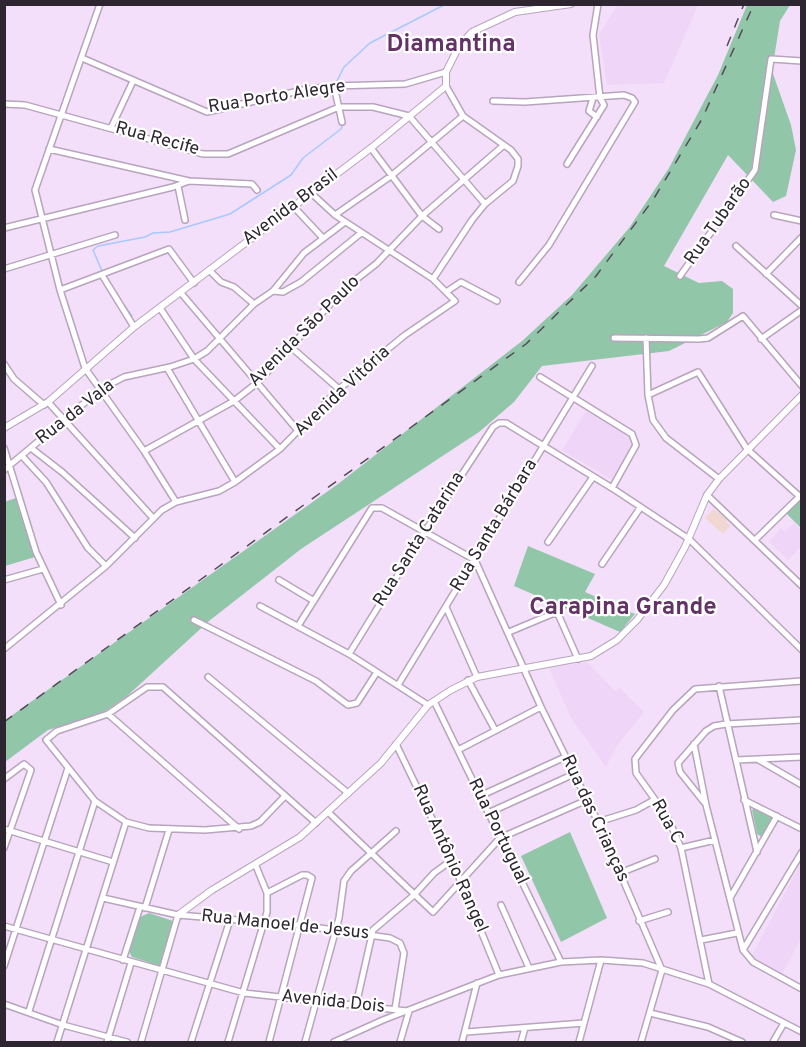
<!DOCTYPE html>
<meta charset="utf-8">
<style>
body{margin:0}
#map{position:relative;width:806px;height:1047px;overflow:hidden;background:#f4dffa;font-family:Overpass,sans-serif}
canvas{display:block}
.frame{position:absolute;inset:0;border:6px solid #2d2530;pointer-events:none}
</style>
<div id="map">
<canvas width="806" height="1047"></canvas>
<div class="frame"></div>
</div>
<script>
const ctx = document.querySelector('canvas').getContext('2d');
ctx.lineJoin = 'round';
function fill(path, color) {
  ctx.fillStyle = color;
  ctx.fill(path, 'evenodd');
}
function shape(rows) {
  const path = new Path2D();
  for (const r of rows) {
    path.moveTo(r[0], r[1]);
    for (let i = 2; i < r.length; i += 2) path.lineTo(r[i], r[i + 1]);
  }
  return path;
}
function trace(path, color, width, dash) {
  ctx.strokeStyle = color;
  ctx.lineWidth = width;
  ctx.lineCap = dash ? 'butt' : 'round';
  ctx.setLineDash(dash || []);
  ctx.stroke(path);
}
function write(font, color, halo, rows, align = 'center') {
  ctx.font = font + ' Overpass,sans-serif';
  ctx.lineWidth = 4.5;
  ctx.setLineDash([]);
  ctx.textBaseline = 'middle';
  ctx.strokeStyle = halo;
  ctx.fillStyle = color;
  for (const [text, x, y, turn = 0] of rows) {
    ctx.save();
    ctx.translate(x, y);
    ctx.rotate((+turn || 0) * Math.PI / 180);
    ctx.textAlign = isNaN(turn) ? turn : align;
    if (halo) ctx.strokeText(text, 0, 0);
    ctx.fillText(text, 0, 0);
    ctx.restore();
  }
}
const built = shape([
 [618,5,698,5,664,83,607,85,599,34],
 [586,411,631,438,633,443,612,480,562,450],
 [794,523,801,530,801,547,788,560,769,542,781,528,785,532],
 [587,662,615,691,620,688,644,712,616,747,606,767,571,718,549,668],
 [801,863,801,939,782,974,751,957]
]);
const medical = shape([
 [713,509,728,519,726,522,730,526,723,534,705,518]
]);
const green = shape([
 [747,5,790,5,780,21,772,71,791,125,796,150,786,196,773,202,728,155,664,266,699,283,722,281,733,289,733,313,727,322,669,351,542,366,514,402,479,432,301,549,209,621,126,697,101,714,48,730,5,762,4,721,338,484,522,341,572,295,629,228,669,168,718,75],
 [16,498,35,557,5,566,4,502],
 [801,500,801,528,786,513],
 [528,546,595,574,585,592,635,614,620,632,514,586],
 [755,808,774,818,762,837,757,834,752,810],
 [570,832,607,918,561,942,521,856],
 [149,913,173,921,160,966,132,957,129,952,140,917]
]);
const stream = shape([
 [336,83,344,67,370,43,446,4],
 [102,271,93,250,98,246,145,237,153,233,170,232,230,214,291,175,303,158,341,129,343,124],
 [124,305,132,316]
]);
const minor = shape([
 [100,4,35,190,60,290,85,368,144,451,176,502],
 [82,58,207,112,303,90,334,86,405,84,446,72],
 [334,86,342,122],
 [593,98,589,111,597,117],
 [493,101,525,102,624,95,632,98,635,102,549,245,519,282],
 [4,104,25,105,203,154,228,154,339,107,373,107,409,116,485,204],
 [111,128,133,81],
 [371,148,422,216,439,229],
 [49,149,189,181,252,184,257,190],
 [567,164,604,105,600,98,593,35,598,4],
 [178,186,185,220],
 [293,206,322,237],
 [335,215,391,176,463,116],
 [774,215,802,221],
 [4,228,173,187,189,181],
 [736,246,802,306],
 [4,269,115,235],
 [210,271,221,282,234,287,254,304],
 [766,274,802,237],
 [102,275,134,327],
 [680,276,755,170,771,59,802,61],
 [433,279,472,220,485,204,513,181,518,166,518,159,511,150,463,116,446,86],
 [60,290,169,249,194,283],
 [273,291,283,292,301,282,361,233],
 [446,292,461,282,497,301],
 [181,293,299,432],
 [160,308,194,359,280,449],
 [614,338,699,339,708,338,743,316,802,386],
 [646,338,648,395,653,420,666,438,719,479],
 [761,339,802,310],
 [292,348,339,389],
 [4,364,14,379,44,405],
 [167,368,235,482],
 [540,377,632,434,636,445,612,488],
 [648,395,698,372,747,449,798,495],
 [48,402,153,518],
 [4,448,36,552,61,605],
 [31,448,62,472,135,538],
 [144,451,234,401,257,383,345,288,376,264,422,216,504,145],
 [22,456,46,482,88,548,106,566],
 [4,470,101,389,124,377,170,367,194,359,207,351,254,304,273,291,304,253,345,222],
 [707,495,802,586],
 [755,540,801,495],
 [548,542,593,477],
 [602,564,640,508],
 [4,580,43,569],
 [279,580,314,601],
 [260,606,349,654,428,705],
 [446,607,477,677],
 [194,620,316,681,348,705,357,703,377,672],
 [298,626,372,508,382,508,475,560,541,707,598,822,662,970],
 [509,632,552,614,558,614,578,659],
 [4,649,106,566,162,510,176,502,219,491,235,482,280,449,339,389,405,335,455,301,433,279,335,215,310,192],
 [349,654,425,531,493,427,499,423,506,423,612,488,689,539,802,650],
 [208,677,348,793],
 [468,680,495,730],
 [398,685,592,366],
 [719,686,757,852],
 [434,701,561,962],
 [108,714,239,829],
 [396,744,452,860,499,975],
 [694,744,706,805,743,950,753,962,802,989],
 [458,750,541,707],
 [736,760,802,757],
 [759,760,802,785],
 [4,779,24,764,31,770,4,848],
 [285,796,260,822,251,826,205,830,149,828,126,822,95,801,46,740,57,731,108,714,147,687,163,687,316,823],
 [480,796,565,757],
 [744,800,802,829],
 [704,802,680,772,678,763,706,731,714,726,726,724,802,720],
 [328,812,433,912,500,838,587,800],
 [488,813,574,774],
 [598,822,636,810,654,800],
 [4,829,113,862],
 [681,848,715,840],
 [620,873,655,859],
 [267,893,302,875,307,875,312,878,269,1042],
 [103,898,178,915,299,925,390,938,400,943,404,953,395,1009],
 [730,898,777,816],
 [501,905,529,968],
 [145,908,169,830],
 [639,921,668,912],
 [4,926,244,993,407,1011],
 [701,940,737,933],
 [743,950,802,852],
 [123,960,140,907],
 [4,966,68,768],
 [709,984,681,848,668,818,636,773,635,759,673,710,695,689,802,681],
 [4,1004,63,1025,127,1042],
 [356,1005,373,930,413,896,434,873,452,860],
 [29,1011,95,801],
 [650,1013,708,1027,742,1042],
 [466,1032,584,1023],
 [57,1042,126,822],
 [107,1042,131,963],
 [141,1042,178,915],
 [191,1042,230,920],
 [228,1042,267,912,267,893,256,866],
 [305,1042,339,918,344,881,351,871,396,831],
 [334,1042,383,1020,499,975,561,962,601,960,643,963,709,984,802,1032],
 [400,1042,409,1011],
 [462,1042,477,983],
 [521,1042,525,1028],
 [579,1042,601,960],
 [641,1042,662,970],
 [773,1042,784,1023]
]);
const tertiary = shape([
 [4,428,48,402,134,327,371,148,446,86,446,72,459,46,472,32,515,12,571,4],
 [178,915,212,890,300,837,381,763,428,705,451,690,477,677,591,656,617,640,637,620,664,585,685,547,707,495,719,479,802,395]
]);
const rail = shape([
 [727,46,744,4],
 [4,722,526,344,596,276,653,200,702,119,754,4]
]);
const streetNames = [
 ["Rua Porto Alegre",277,98,-9],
 ["Rua Recife",157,140,15],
 ["Avenida Brasil",291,208,-37],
 ["Rua Tubarão",719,222,-55],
 ["Avenida São Paulo",305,332,-45],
 ["Avenida Vitória",343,392,-43],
 ["Rua da Vala",76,413,-38],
 ["Rua Santa Bárbara",495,526,-59],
 ["Rua Santa Catarina",420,540,-58],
 ["Rua das Crianças",594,819,65],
 ["Rua C",666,822,61],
 ["Rua Portugual",497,832,64],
 ["Rua Antônio Rangel",449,859,66],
 ["Rua Manoel de Jesus",285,926,6],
 ["Avenida Dois",333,1003,6]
];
const districtNames = [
 ["Diamantina",451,46],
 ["Carapina Grande",623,609]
];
fill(built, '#efd5f7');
fill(medical, '#f1d7d1');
fill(green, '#91c6a9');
trace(stream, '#a6c9ff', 1.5);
trace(minor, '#b8a4bd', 8);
trace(tertiary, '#b8a4bd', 8);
trace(minor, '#fff', 5);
trace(tertiary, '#fff', 6);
trace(rail, '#544a58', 1.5, [10, 10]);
write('18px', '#2d2530', '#fff', streetNames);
write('bold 24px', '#633367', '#fff', districtNames);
</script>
